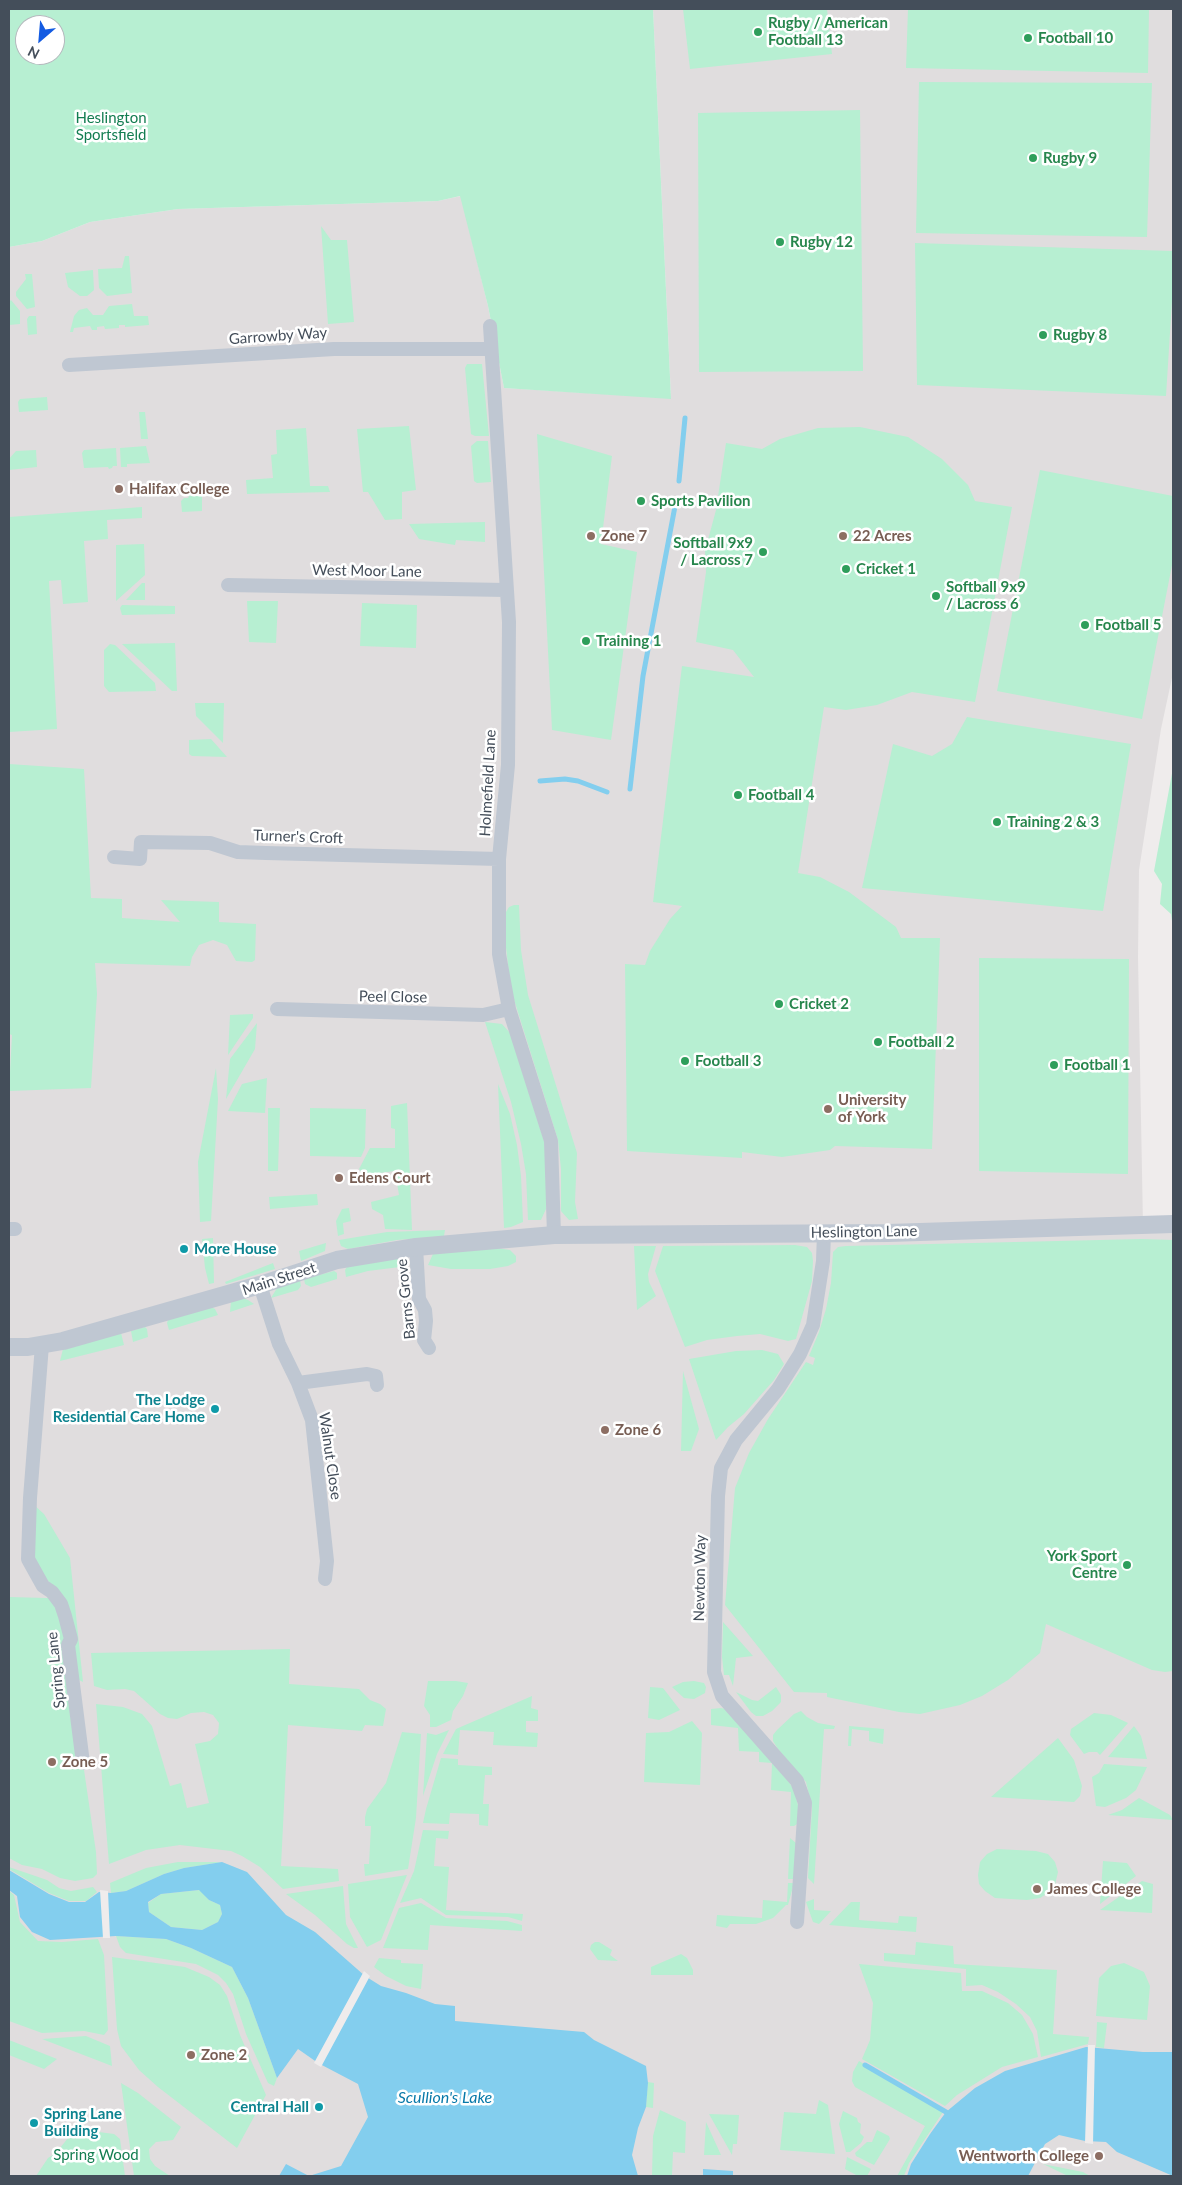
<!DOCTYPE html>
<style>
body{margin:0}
#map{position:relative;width:1182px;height:2185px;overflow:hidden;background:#efecec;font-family:Lato,sans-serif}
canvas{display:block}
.frame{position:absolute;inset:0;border:10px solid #444e5a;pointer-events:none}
.north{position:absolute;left:15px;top:15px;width:50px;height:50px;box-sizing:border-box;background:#fff;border:1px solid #b4b8bd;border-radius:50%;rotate:207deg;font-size:14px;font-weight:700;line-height:20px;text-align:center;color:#444e5a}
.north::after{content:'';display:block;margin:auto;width:18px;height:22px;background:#135be2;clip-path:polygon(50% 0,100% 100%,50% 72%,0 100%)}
</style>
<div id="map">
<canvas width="1182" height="2185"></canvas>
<div class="frame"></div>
<div class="north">N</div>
</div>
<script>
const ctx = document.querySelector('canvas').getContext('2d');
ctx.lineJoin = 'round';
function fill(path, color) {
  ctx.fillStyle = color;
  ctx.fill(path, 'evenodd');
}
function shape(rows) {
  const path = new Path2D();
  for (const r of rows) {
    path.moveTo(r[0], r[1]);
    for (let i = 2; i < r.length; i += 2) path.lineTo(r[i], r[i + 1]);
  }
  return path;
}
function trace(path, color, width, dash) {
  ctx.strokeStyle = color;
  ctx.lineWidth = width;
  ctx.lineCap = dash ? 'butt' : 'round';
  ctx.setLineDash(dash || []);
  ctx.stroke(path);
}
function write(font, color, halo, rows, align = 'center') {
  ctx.font = font + ' Lato,sans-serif';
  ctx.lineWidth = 5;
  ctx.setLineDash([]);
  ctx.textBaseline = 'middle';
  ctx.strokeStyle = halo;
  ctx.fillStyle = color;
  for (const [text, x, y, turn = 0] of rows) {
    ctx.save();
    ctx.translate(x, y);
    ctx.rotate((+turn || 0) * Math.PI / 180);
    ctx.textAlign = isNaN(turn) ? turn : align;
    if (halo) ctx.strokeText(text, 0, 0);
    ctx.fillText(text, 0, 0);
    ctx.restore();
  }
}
const education = shape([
 [653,9,1173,9,1173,673,1161,729,1139,870,1138,957,1143,1226,1173,1224,1173,2176,9,2176,9,247,42,241,90,222,178,209,438,201,461,196,488,306,504,388,671,398]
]);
const green = shape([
 [9,9,653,9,671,399,504,388,488,306,460,196,438,201,178,209,90,222,42,241,9,247],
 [25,25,55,25,55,55,25,55],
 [683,9,827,9,832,54,690,69],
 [908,9,1149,9,1148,73,906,68],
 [919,82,1152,83,1147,237,916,233],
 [860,110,863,371,699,372,698,113],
 [321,226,331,240,347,240,354,322,328,324],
 [915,243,1173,251,1173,285,1166,396,917,385],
 [125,256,129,256,132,293,107,296,99,288,98,269,122,268],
 [93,270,94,290,87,296,80,296,68,287,65,273],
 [25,274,32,274,35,307,27,309,16,296,16,292,26,279],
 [11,300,20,311,20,324,9,325,9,302],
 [132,304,134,316,148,316,149,325,125,327,125,325,119,325,119,328,105,329,104,326,97,327,97,330,92,330,90,326,74,328,73,332,70,332,74,316,79,310,87,308,93,315,103,315,109,306],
 [29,316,36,316,37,334,28,335,27,319],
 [467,364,482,364,489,436,475,436,471,434,465,368],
 [47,397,48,410,19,412,18,402,20,399],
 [139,412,145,412,148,439,141,439],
 [409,426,416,490,402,492,402,519,385,520,368,492,363,492,357,429],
 [860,427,908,437,942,459,968,485,975,501,1012,507,975,702,912,692,877,705,846,710,824,707,798,873,820,877,849,892,896,927,901,938,940,938,932,1149,835,1146,830,1150,782,1157,742,1152,742,1158,627,1151,625,964,645,965,650,951,670,919,682,906,653,902,682,666,754,677,733,650,696,642,706,572,705,551,716,510,726,443,762,449,780,439,818,428],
 [306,428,310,486,328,486,330,492,247,494,246,480,273,478,271,455,277,454,276,430],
 [537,434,612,456,601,544,637,552,611,740,552,730],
 [477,441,488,441,491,482,477,483,474,481,471,446],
 [146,446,150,463,127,464,127,467,121,467,120,448],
 [116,448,117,466,113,466,112,468,109,469,108,467,84,468,82,453,84,450],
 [36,450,37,467,9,470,9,459,16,451],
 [1040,470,1173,496,1173,560,1142,719,997,691],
 [202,492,202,511,182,512,181,501,184,498,188,498,191,493],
 [142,507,142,518,107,520,108,539,84,541,88,602,63,604,61,580,49,581,57,729,9,732,9,517],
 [485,522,485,542,456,540,455,545,419,539,409,524],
 [144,544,145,575,116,601,116,545],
 [142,583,145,583,145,600,126,600],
 [247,601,278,601,276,643,249,642],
 [362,603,417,605,416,648,360,646],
 [122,605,175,606,175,614,122,615,120,608],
 [175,643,177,691,172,691,122,644],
 [110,644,115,645,155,683,156,691,109,692,104,686,104,650],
 [195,703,224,703,223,743,196,716],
 [967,717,1131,744,1103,911,862,888,893,744,932,756,952,744],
 [211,739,227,757,192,756,189,754,189,740],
 [9,764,84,769,91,898,122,899,122,918,180,922,161,900,219,902,219,922,256,924,255,960,252,962,236,961,227,945,213,940,199,945,192,957,190,966,95,963,97,994,91,1088,9,1091,12,1035,9,1034],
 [1173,768,1173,928,1171,914,1160,904,1162,884,1154,871],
 [514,905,519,905,521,950,528,995,577,1153,575,1202,578,1219,569,1220,561,1211,561,1169,558,1140,511,990,505,939,506,912,509,907],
 [979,958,1129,959,1128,1174,979,1171],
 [253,1014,253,1018,228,1055,230,1015],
 [485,1022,502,1024,510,1033,544,1141,547,1165,546,1209,541,1220,528,1220,526,1174,521,1144,511,1102],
 [257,1023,255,1049,226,1099,230,1059],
 [216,1068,218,1099,211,1221,200,1222,198,1162],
 [267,1078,265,1113,228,1111,242,1084],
 [498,1084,510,1114,517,1145,521,1176,523,1222,511,1227,504,1228],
 [407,1103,412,1230,385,1229,383,1215,372,1209,371,1202,399,1195,395,1171,364,1175,359,1169,370,1148,395,1148,395,1129,391,1128,391,1106],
 [268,1108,280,1108,278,1171,268,1171],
 [310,1108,366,1109,365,1148,361,1157,310,1156],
 [317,1194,318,1205,270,1209,269,1197],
 [349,1208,351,1221,343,1223,344,1234,338,1236,336,1221,342,1209],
 [445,1230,444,1236,397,1240,348,1249,341,1246,339,1240,387,1232],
 [213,1238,214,1283,209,1284,205,1268,202,1239],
 [1142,1239,1173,1240,1173,1671,1165,1672,1152,1670,1046,1624,1040,1653,1008,1680,982,1696,960,1705,920,1714,899,1712,827,1697,827,1693,794,1692,725,1605,735,1488,749,1453,768,1419,806,1362,813,1365,815,1358,809,1356,819,1332,826,1309,831,1283,833,1252,838,1247,846,1246],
 [326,1243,325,1251,301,1261,299,1251],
 [795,1245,807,1247,812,1253,813,1261,812,1281,796,1339,788,1341,760,1334,737,1336,707,1340,685,1347,655,1271,663,1246],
 [634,1246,656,1246,648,1274,649,1282,656,1296,637,1310],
 [497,1248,510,1250,516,1256,516,1262,508,1266,490,1269,451,1269,428,1265,433,1254],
 [405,1257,408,1260,408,1266,368,1271,346,1277,345,1270,347,1267],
 [273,1263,275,1269,226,1284,225,1282],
 [334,1271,337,1273,337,1279,311,1287,305,1284,304,1279],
 [300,1280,301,1286,298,1290,271,1298,277,1288],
 [242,1298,248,1300,254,1304,230,1312,231,1301],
 [211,1307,215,1309,218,1315,169,1330,167,1323,168,1320],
 [145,1327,147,1329,148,1337,133,1342,131,1331],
 [121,1333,124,1345,60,1361,63,1349],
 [762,1350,778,1354,784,1364,774,1380,744,1414,728,1427,716,1440,689,1359,736,1351],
 [683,1371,699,1429,691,1451,681,1451],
 [34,1505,44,1514,70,1558,83,1682,79,1680,67,1604,83,1763,96,1852,97,1874,93,1878,75,1881,60,1878,42,1869,22,1865,9,1858,9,1597,47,1598,59,1594,44,1576,35,1560],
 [723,1622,753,1656,736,1658,733,1686,729,1675,724,1675,722,1657],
 [290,1649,289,1684,359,1689,370,1700,380,1704,386,1709,383,1726,365,1725,362,1731,288,1725,281,1866,338,1869,339,1881,283,1889,260,1867,242,1856,231,1851,180,1845,146,1850,109,1864,96,1704,123,1707,142,1714,152,1726,170,1786,181,1783,187,1808,209,1803,195,1744,210,1741,218,1734,219,1723,213,1715,204,1712,191,1713,177,1719,168,1718,160,1714,134,1691,125,1689,107,1690,94,1686,91,1653],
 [428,1681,456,1681,468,1683,463,1696,453,1711,451,1720,436,1727,430,1727,430,1715,424,1706],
 [694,1681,704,1683,706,1687,705,1693,694,1699,684,1698,672,1687,683,1682],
 [650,1687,663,1688,680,1710,659,1720,648,1718],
 [776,1687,781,1695,781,1702,772,1711,763,1716,756,1716,751,1712,736,1692,752,1700,758,1701],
 [532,1696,531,1708,538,1710,538,1721,526,1721,526,1732,538,1733,537,1747,493,1745,494,1732,460,1730,458,1755,443,1754,456,1729],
 [721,1708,725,1709,789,1782,794,1790,799,1809,797,1824,794,1826,790,1826,791,1792,771,1790,772,1763,759,1762,759,1752,739,1751,738,1728,711,1725,711,1709],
 [801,1711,807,1717,818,1723,835,1726,834,1729,824,1729,814,1884,808,1878,812,1808,806,1782,778,1749,773,1741,773,1735,777,1730,794,1714],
 [1094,1713,1111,1715,1128,1723,1100,1755,1097,1752,1089,1752,1084,1754,1070,1735,1071,1729],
 [692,1721,702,1733,700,1785,644,1782,646,1733,669,1732],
 [849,1726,884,1729,883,1744,869,1741,869,1731,852,1729,851,1746,848,1746],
 [1134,1726,1141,1736,1147,1759,1108,1757],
 [449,1730,437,1754,423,1796,427,1733,436,1735],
 [402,1732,421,1734,416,1818,408,1869,365,1876,364,1864,369,1864,371,1826,365,1826,365,1817,367,1809,386,1783],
 [1058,1738,1074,1760,1082,1786,1080,1796,1074,1802,991,1797],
 [441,1758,458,1759,458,1765,492,1767,492,1775,485,1775,483,1804,489,1804,488,1826,479,1825,479,1814,450,1813,449,1824,423,1823,426,1809],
 [1104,1764,1147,1767,1136,1790,1126,1798,1105,1807,1096,1806,1092,1777,1099,1773],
 [1139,1798,1170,1815,1173,1820,1108,1815,1122,1810],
 [423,1830,449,1831,448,1839,436,1838,434,1866,449,1867,446,1910,523,1914,522,1921,508,1917,446,1915,421,1898,400,1903,414,1871],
 [790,1838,796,1843,795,1879,788,1879],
 [997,1849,1036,1851,1048,1854,1055,1862,1058,1872,1054,1889,1040,1898,1027,1900,995,1898,985,1891,979,1884,978,1875,980,1862,987,1854],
 [1103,1861,1127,1863,1136,1876,1100,1904],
 [178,1862,222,1862,184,1868,164,1874,126,1891,111,1893,110,1883,146,1868],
 [9,1867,47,1880,59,1888,71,1891,93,1887,97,1892,86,1901,69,1901,49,1893,9,1869],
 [407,1875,381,1940,367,1947,350,1917,348,1884],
 [1142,1881,1153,1884,1152,1913,1100,1910],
 [788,1883,794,1883,788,1905,786,1905,773,1918,756,1924,730,1924,727,1928,716,1926,717,1915,762,1918,763,1900,787,1902],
 [343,1886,346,1924,358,1948,354,1948,347,1944,315,1915,286,1894],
 [200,1890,209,1900,220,1905,222,1914,218,1922,202,1930,171,1927,149,1912,148,1903,161,1894],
 [9,1891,14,1895,20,1922,38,1941,62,1942,98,1939,104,1955,108,2030,104,2035,84,2031,42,2033,9,2021],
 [814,1899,814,1910,831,1911,819,1924,813,1922,806,1902],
 [851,1902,860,1902,859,1920,898,1923,899,1916,917,1917,916,1932,829,1925],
 [421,1903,446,1918,507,1921,522,1925,522,1931,430,1925,428,1950,383,1948,399,1908],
 [116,1936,166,1939,191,1948,232,1967,248,1998,277,2078,274,2086,268,2083,246,2034,233,1994,226,1983,218,1975,196,1964,126,1953,120,1947],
 [595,1942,599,1942,612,1950,610,1955,618,1961,598,1960,590,1949,591,1945],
 [916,1942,953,1946,954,1964,1057,1970,1053,2034,1089,2037,1088,2044,1041,2057,1037,2031,1030,2017,1016,2004,998,1992,982,1985,966,1986,966,1969,884,1961,884,1953,915,1955],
 [681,1954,687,1958,693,1970,693,1975,651,1975,651,1967],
 [112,1957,185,1967,209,1977,220,1985,227,1996,240,2035,266,2095,237,2148,158,2087,139,2070,121,2046,117,2029],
 [379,1958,401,1960,401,1963,423,1964,421,1989,406,1986,386,1976,374,1967],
 [1124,1963,1144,1972,1150,1986,1147,2020,1096,2016,1099,1978,1111,1966],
 [859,1964,961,1973,962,1991,982,1991,1008,2003,1022,2015,1033,2034,1038,2057,1002,2067,957,2095,945,2106,862,2059,870,2040,873,2003],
 [1097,2022,1107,2023,1104,2048,1096,2047],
 [86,2036,110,2046,112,2066,42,2039],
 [9,2040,57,2059,44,2069,9,2055],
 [859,2061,943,2112,909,2163,904,2176,897,2176,925,2126,855,2087,852,2081,853,2072],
 [648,2082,654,2083,653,2108,646,2107],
 [121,2083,138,2093,181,2127,173,2140,156,2142,149,2149,150,2159,155,2166,170,2176,134,2176],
 [819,2100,828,2105,835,2154,780,2150,784,2112,816,2114],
 [660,2110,686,2122,685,2153,673,2152,672,2176,652,2176,653,2136],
 [843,2111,857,2118,858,2122,861,2124,860,2133,864,2137,861,2143,850,2152,846,2152,839,2124],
 [709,2114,739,2115,737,2144,733,2144,732,2155],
 [706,2122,721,2155,704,2155],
 [877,2130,889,2136,890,2139,874,2165,856,2156,855,2153,867,2142,872,2142],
 [99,2132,114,2134,120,2139,125,2176,36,2176,48,2158,56,2153,68,2138,78,2135,83,2138],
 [847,2157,871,2169,867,2176,858,2176,845,2169],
 [1043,2164,1083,2172,1090,2176,1068,2176]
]);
const water = shape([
 [222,1862,247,1872,286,1915,315,1932,365,1976,381,1986,406,1993,435,2004,455,2006,455,2021,584,2032,594,2040,646,2066,648,2083,646,2107,638,2128,632,2155,638,2176,279,2176,286,2164,309,2176,341,2166,368,2117,358,2084,318,2063,298,2049,277,2078,248,1998,232,1967,191,1948,166,1939,116,1936,50,1940,32,1932,20,1917,17,1896,9,1890,9,1870,49,1894,69,1902,85,1902,99,1892,111,1893,126,1891,164,1874,184,1868],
 [199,1890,209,1900,220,1905,222,1914,218,1922,202,1930,171,1927,149,1912,148,1902,161,1894],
 [1086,2047,1143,2052,1173,2052,1173,2176,1117,2152,1106,2142,1085,2141,1059,2135,1045,2144,1028,2176,907,2176,911,2164,930,2134,946,2112,975,2088,1005,2071],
 [703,2169,733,2171,733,2176,703,2176]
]);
const pier = shape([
 [100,1890,108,1891,110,1938,103,1938],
 [364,1971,370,1976,321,2067,314,2063],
 [1088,2045,1095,2045,1093,2144,1085,2143]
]);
const stream = shape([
 [679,481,685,418],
 [540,781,565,779,578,781,607,792],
 [630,789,643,676,676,501],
 [865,2065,946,2112]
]);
const minor = shape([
 [490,326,509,622,508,765,499,859,499,954,509,1009,551,1141,554,1235],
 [69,365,334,349,490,349],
 [228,585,505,590],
 [114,857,140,859,141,842,210,843,238,852,266,853,499,859],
 [277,1009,483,1015,509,1009],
 [9,1229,15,1229],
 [416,1247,419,1299,425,1310,426,1321,424,1340,429,1348],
 [260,1285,279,1344,298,1383,312,1420,327,1561,325,1579],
 [42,1345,30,1498,28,1559,43,1586,52,1592,61,1604,65,1616,71,1639,68,1645,83,1763],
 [298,1383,367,1374,376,1376,377,1385],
 [797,1922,805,1803,797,1781,722,1696,714,1672,718,1496,721,1468,736,1440,778,1389,800,1354,813,1325,823,1261,824,1233]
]);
const tertiary = shape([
 [9,1347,28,1347,63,1341,260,1285,337,1260,416,1247,554,1235,888,1233,1173,1224]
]);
const markers = [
 [758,32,5,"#2e9e5b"],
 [1028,38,5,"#2e9e5b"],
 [1033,158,5,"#2e9e5b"],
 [780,242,5,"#2e9e5b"],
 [1043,335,5,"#2e9e5b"],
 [119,489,5,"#8d6e63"],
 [641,501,5,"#2e9e5b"],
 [591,536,5,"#8d6e63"],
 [843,536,5,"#8d6e63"],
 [763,552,5,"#2e9e5b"],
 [846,569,5,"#2e9e5b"],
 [936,596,5,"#2e9e5b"],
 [1085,625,5,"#2e9e5b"],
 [586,641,5,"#2e9e5b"],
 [738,795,5,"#2e9e5b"],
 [997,822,5,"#2e9e5b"],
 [779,1004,5,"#2e9e5b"],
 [878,1042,5,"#2e9e5b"],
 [685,1061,5,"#2e9e5b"],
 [1054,1065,5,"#2e9e5b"],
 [828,1109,5,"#8d6e63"],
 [339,1178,5,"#8d6e63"],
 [184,1249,5,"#0f9aa8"],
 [215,1409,5,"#0f9aa8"],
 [605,1430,5,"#8d6e63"],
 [1127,1565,5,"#2e9e5b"],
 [52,1762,5,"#8d6e63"],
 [1037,1889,5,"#8d6e63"],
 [191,2055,5,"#8d6e63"],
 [319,2107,5,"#0f9aa8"],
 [34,2123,5,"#0f9aa8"],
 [1099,2156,5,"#8d6e63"]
];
const leisureNames = [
 ["Rugby / American",768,23],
 ["Football 13",768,40],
 ["Football 10",1038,38],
 ["Rugby 9",1043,158],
 ["Rugby 12",790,242],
 ["Rugby 8",1053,335],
 ["Sports Pavilion",651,501],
 ["Softball 9x9",753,543,"right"],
 ["/ Lacross 7",753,560,"right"],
 ["Cricket 1",856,569],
 ["Softball 9x9",946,587],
 ["/ Lacross 6",946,604],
 ["Football 5",1095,625],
 ["Training 1",596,641],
 ["Football 4",748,795],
 ["Training 2 & 3",1007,822],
 ["Cricket 2",789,1004],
 ["Football 2",888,1042],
 ["Football 3",695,1061],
 ["Football 1",1064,1065],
 ["York Sport",1117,1556,"right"],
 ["Centre",1117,1573,"right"]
];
const parkNames = [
 ["Heslington",111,118],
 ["Sportsfield",111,135],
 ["Spring Wood",96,2155]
];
const streetNames = [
 ["Garrowby Way",278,336,-4],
 ["West Moor Lane",367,571,1],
 ["Holmefield Lane",488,783,-87],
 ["Turner's Croft",298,837,2],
 ["Peel Close",393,997,1],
 ["Heslington Lane",864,1232,-1],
 ["Main Street",279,1279,-18],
 ["Barns Grove",406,1299,-96],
 ["Walnut Close",330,1456,82],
 ["Newton Way",700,1578,-89],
 ["Spring Lane",56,1670,-96]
];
const educationNames = [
 ["Halifax College",129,489],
 ["Zone 7",601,536],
 ["22 Acres",853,536],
 ["University",838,1100],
 ["of York",838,1117],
 ["Edens Court",349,1178],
 ["Zone 6",615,1430],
 ["Zone 5",62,1762],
 ["James College",1047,1889],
 ["Zone 2",201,2055],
 ["Wentworth College",1089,2156,"right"]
];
const cultureNames = [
 ["More House",194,1249],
 ["The Lodge",205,1400,"right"],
 ["Residential Care Home",205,1417,"right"],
 ["Central Hall",309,2107,"right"],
 ["Spring Lane",44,2114],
 ["Building",44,2131]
];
const waterNames = [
 ["Scullion's Lake",445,2098]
];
fill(education, '#e0ddde');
fill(green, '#b7efd2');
fill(water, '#83ceee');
fill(pier, '#efecec');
trace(stream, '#83ceee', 5);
trace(minor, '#bfc7d2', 14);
trace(tertiary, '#bfc7d2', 18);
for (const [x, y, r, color] of markers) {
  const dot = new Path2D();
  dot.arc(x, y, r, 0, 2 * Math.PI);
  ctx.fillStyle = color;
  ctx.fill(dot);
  trace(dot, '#fff', 2);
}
write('bold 15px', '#27864d', '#fff', leisureNames, 'left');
write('15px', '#137d51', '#fff', parkNames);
write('15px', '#444e5a', '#fff', streetNames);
write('bold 15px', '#785e54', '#fff', educationNames, 'left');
write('bold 15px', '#0d838f', '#fff', cultureNames, 'left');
write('italic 16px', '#0879a9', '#fff', waterNames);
</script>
